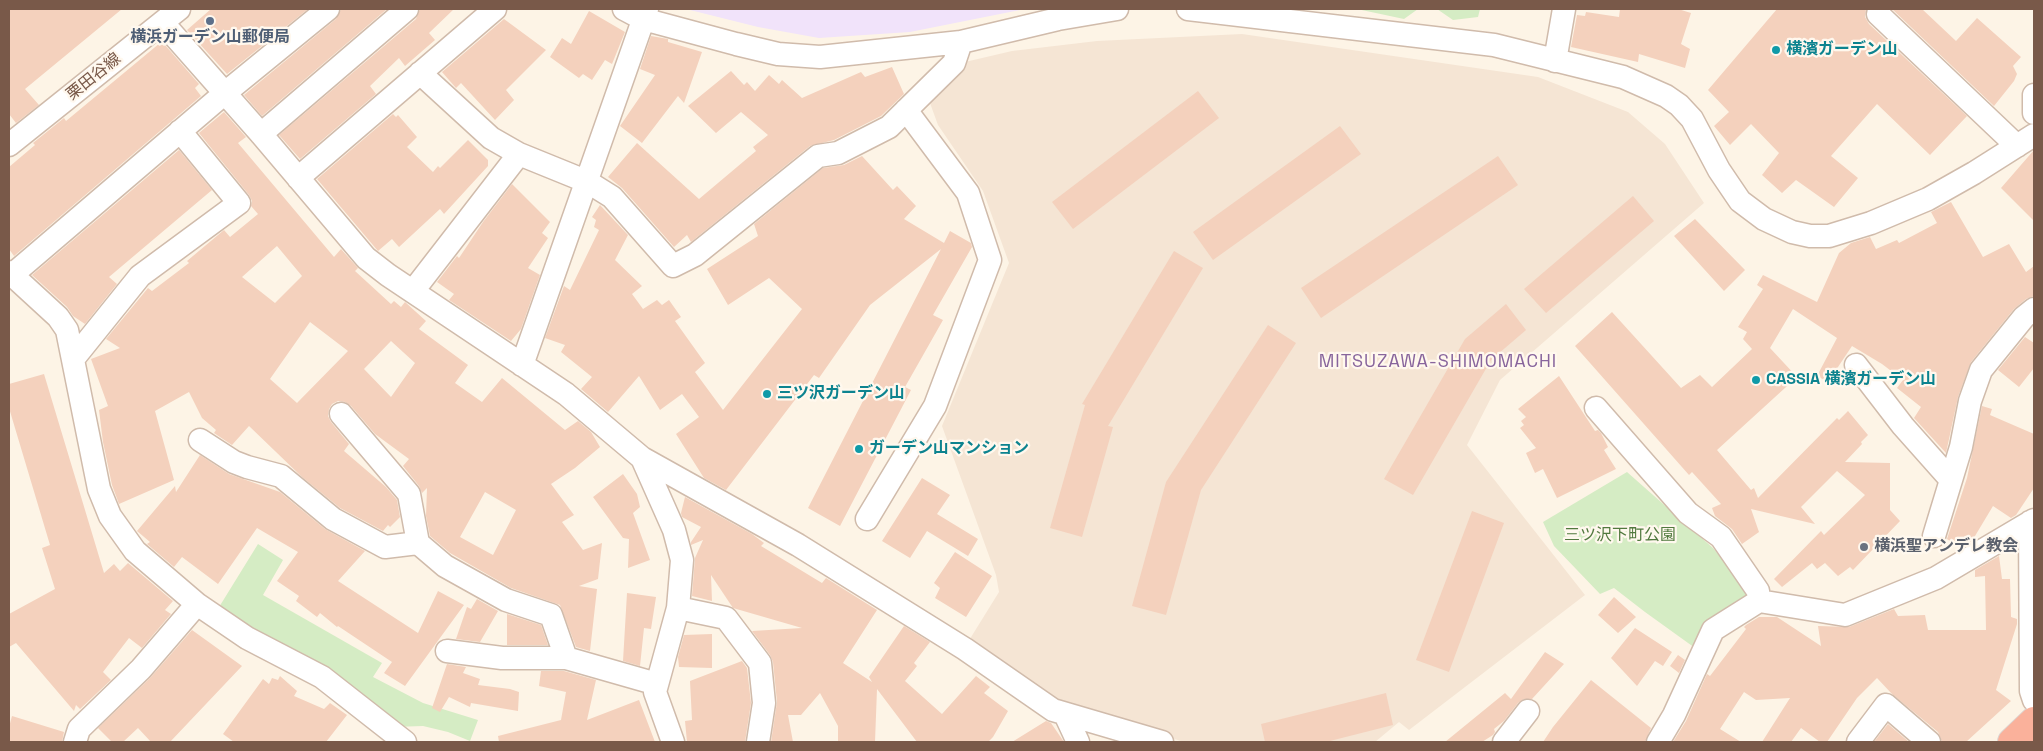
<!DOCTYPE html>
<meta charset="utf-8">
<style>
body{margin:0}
#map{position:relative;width:2043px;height:751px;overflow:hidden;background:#fdf4e6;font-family:"Space Grotesk",sans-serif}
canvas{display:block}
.frame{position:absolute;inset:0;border:10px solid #795949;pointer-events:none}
</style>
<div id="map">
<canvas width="2043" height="751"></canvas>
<div class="frame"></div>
</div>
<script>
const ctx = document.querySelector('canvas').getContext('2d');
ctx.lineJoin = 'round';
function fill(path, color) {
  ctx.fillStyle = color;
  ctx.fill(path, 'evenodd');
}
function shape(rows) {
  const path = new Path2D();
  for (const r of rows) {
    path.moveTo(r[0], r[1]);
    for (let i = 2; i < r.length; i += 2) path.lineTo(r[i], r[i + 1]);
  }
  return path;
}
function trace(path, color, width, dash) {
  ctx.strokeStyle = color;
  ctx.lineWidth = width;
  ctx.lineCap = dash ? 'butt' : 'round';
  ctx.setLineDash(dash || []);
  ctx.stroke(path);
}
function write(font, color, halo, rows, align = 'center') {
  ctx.font = font + ' "Space Grotesk","Noto Sans JP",sans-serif';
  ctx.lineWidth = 4.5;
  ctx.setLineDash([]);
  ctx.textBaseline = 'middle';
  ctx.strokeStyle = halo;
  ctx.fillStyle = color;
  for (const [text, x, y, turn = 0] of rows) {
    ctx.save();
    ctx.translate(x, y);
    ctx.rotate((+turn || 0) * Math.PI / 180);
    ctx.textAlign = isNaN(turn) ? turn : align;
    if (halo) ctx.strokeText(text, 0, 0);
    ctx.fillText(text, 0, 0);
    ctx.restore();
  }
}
const residential = shape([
 [1242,34,1538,77,1628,112,1665,144,1704,203,1500,380,1467,445,1585,595,1409,730,1399,722,1375,742,1184,742,1052,700,968,642,999,592,996,575,942,426,1009,263,983,191,938,125,930,103,965,62,1012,51,1097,41]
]);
const education = shape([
 [686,9,1025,9,910,32,819,38,758,27]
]);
const green = shape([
 [1357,9,1418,9,1404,19],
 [1437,9,1480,9,1478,17,1453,20],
 [1627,472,1713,548,1750,593,1695,648,1645,612,1614,588,1600,594,1554,546,1543,522],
 [258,544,283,560,263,595,382,663,373,677,423,703,478,720,470,741,448,732,423,726,393,727,216,612]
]);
const building = shape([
 [9,9,122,9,25,89,39,105,16,123,9,114],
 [211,9,308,9,227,74,187,30],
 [341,9,387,9,262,116,244,95,336,19],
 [420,9,454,9,429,33,435,40,405,66,399,58,370,86,376,94,300,159,279,135,416,19],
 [1620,9,1678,9,1691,13,1681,44,1690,49,1685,68,1639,54,1638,62,1571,47,1577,15,1585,16,1586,12,1619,17],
 [1777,9,1866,9,1865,17,1869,24,1967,116,1930,155,1877,104,1831,156,1858,178,1834,207,1796,180,1782,193,1762,175,1779,153,1751,124,1730,145,1714,126,1729,112,1708,90],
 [1892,9,1922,9,1956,41,1977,18,2021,57,2013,66,2017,74,2014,81,1994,106],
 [589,11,625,32,612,64,605,60,592,80,583,74,579,78,550,57,562,38,571,44],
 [504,19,546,50,506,90,514,100,495,120,461,83,456,88,442,72],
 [651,36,668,39,668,42,702,52,684,103,678,96,642,143,620,126,655,75,640,69],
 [160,43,164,46,165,45,199,84,195,88,201,96,14,256,9,249,9,167,35,145,33,143,64,118,66,121],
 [892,67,904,94,881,116,834,140,810,146,691,242,687,235,674,247,622,188,608,177,637,143,699,199,756,151,753,147,768,135,741,112,716,133,688,106,731,71,744,85,747,82,755,91,769,75,779,84,782,80,802,98,861,72,865,77],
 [1198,91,1219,118,1073,229,1052,202],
 [224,112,246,137,238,143,334,257,341,249,358,268,355,271,391,304,394,301,401,307,405,302,426,321,419,329,468,365,455,383,482,402,502,378,565,430,578,421,591,432,600,447,575,468,551,484,574,515,562,522,583,550,602,543,598,579,579,586,597,589,590,651,576,647,560,605,511,588,450,553,430,536,426,516,427,488,422,493,419,486,403,466,409,459,375,434,351,406,345,402,338,401,332,404,329,409,328,416,331,422,349,444,344,451,386,487,397,500,400,517,390,527,388,525,383,531,340,508,302,477,249,426,232,445,214,433,216,430,202,418,189,392,155,411,174,480,119,504,112,485,103,442,99,410,108,406,91,359,120,348,106,339,148,288,152,291,189,263,187,261,224,230,230,237,258,214,251,206,252,201,249,195,199,133],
 [277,246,302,276,275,303,242,277],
 [310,322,348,351,297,403,270,379],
 [391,341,415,363,391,397,364,369],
 [485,492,516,510,493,555,460,537],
 [393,114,396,117,398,115,417,137,407,147,433,172,438,166,440,168,468,140,488,160,488,166,444,214,440,209,399,247,392,239,378,251,317,179],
 [1340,126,1361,154,1213,260,1193,232],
 [179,150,212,190,109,277,117,284,85,324,73,316,67,307,32,275],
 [2034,150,2034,221,2001,188],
 [862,156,893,190,897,186,916,206,904,219,944,243,950,231,971,243,972,247,933,315,943,320,905,387,911,390,840,526,808,508,941,249,870,305,819,378,814,375,726,490,704,478,676,434,699,417,682,394,660,410,639,376,608,412,581,389,592,377,561,352,565,345,545,338,564,286,570,290,599,230,594,227,596,220,592,217,600,205,628,235,615,260,642,286,632,294,643,309,657,300,662,305,669,300,681,317,675,321,705,363,695,372,723,410,802,309,769,278,728,305,707,269,758,236,754,224,823,168,844,165],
 [1498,156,1518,185,1321,318,1301,288],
 [512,184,550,222,542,233,548,238,528,268,540,275,521,329,511,341,449,300,454,294,437,282,457,256,459,258,483,222],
 [1633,196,1654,221,1546,313,1524,289],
 [1951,202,1983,257,2009,244,2026,272,2034,266,2034,296,2026,299,2014,309,1971,362,1958,397,1946,453,1914,418,1921,407,1897,388,1903,380,1882,364,1852,346,1828,382,1817,376,1837,338,1793,309,1770,348,1797,377,1717,450,1751,490,1754,488,1758,498,1837,418,1839,420,1848,411,1868,435,1861,442,1862,444,1845,462,1890,463,1890,510,1900,521,1853,570,1850,567,1838,576,1825,563,1817,569,1812,563,1782,587,1774,579,1821,531,1824,535,1865,495,1837,471,1801,507,1815,524,1751,509,1759,532,1742,544,1732,529,1715,516,1712,508,1721,504,1692,472,1689,475,1575,346,1612,312,1681,388,1700,375,1712,387,1752,349,1743,339,1747,332,1738,327,1763,289,1757,285,1763,275,1817,302,1839,253,1851,243,1870,237,1876,249,1897,240,1899,243,1937,223,1931,212],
 [1695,219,1745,270,1724,291,1674,236],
 [1174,251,1203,268,1108,426,1113,427,1082,537,1050,528,1085,405,1082,404],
 [1506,304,1526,330,1491,360,1413,495,1384,479,1465,339],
 [1268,325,1296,343,1201,490,1166,615,1132,606,1166,482],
 [2025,337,2034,343,2034,368,2019,387,1998,370],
 [44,374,104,573,114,564,120,571,128,563,173,601,165,610,171,614,142,648,129,638,103,672,111,680,80,709,76,705,74,711,16,643,9,647,9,614,55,589,42,548,50,545,9,408,9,384],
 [1559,376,1595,431,1598,430,1601,433,1608,447,1604,450,1616,469,1557,498,1543,469,1535,473,1526,453,1536,448,1520,428,1524,425,1521,421,1526,417,1518,409],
 [1982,406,1992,409,1990,415,2034,434,2034,488,2016,515,2011,518,1993,506,1972,541,1961,548,1947,539,1967,478],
 [200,455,229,474,280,492,325,529,365,551,338,581,418,633,438,591,464,605,405,686,384,673,392,662,338,626,337,627,320,613,317,617,296,601,299,596,277,581,298,552,257,528,218,584,182,557,174,567,147,544,150,542,137,531,175,486,176,492],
 [623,474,637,494,640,507,633,513,650,560,628,568,629,539,623,538,593,497],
 [922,478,950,495,937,514,978,539,968,556,927,531,910,558,882,541],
 [685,497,752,534,764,543,761,546,822,583,826,578,877,610,843,663,872,682,869,677,904,626,930,642,914,663,917,666,905,681,942,714,976,676,990,687,984,693,1008,711,993,737,988,742,917,742,877,689,875,742,838,742,838,726,820,693,801,715,788,715,793,742,771,742,777,702,773,662,770,655,752,631,802,628,733,608,711,575,712,601,692,596,695,558,703,540,691,545,691,542,701,527,682,517,681,513],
 [1472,511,1504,523,1449,672,1416,660],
 [955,552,992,576,966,617,935,598,940,588,934,583],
 [1999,556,2002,579,2010,579,2011,617,2017,619,2017,624,1996,690,2011,701,1966,742,1942,742,1938,732,1892,694,1877,678,1857,698,1827,742,1820,742,1801,728,1791,742,1762,742,1790,698,1756,700,1744,692,1720,729,1741,742,1673,742,1686,721,1707,674,1710,676,1746,629,1744,627,1746,625,1759,617,1777,617,1821,646,1818,626,1849,627,1894,609,1898,616,1925,615,1928,630,1986,630,1985,576,1975,577,1975,570],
 [627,593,656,597,651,629,644,628,640,666,623,661],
 [1614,597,1636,617,1618,633,1598,615],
 [477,599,498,611,480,642,456,639,467,607,471,609],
 [507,614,541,625,548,645,507,645],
 [1635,628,1672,652,1663,666,1655,661,1637,686,1611,658],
 [192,630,242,666,170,742,151,742,138,728,123,742,112,742,98,728,150,678],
 [712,634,712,668,679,667,678,657,684,635],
 [1545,652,1564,664,1532,699,1524,699,1518,703,1504,721,1494,729,1495,732,1493,735,1482,742,1445,742,1505,693,1511,699],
 [1678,655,1685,660,1679,673,1670,666],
 [742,661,747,668,751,703,745,742,687,742,685,721,692,720,690,681],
 [447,664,466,667,463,673,480,679,478,685,510,689,519,692,518,711,471,703,470,707,449,697,440,712,432,708],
 [541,671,564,671,596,680,587,720,639,700,655,742,499,742,498,736,561,720,566,692,539,686],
 [280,676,297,691,294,696,324,709,330,703,347,715,326,742,234,742,223,734,263,679,269,684,272,678,278,680],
 [1591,680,1651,728,1645,742,1543,742,1553,727],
 [1386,693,1393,725,1326,742,1265,742,1261,724],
 [12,716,64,732,62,742,9,742,9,727],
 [1046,721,1051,723,1064,742,1012,742],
 [1888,724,1909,742,1874,742]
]);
const minor = shape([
 [624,9,643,19,736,44,778,54,820,57,961,42,1058,19,1117,9],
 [1188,9,1494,45,1623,77,1666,96,1679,105,1692,119,1719,170,1740,201,1764,219,1792,232,1810,236,1829,236,1871,223,1928,199,1974,173,2034,135],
 [1878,14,2017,146],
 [163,23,261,134,366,258,388,275,566,394,642,458,674,530,682,560,678,608,655,692,673,742],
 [1555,61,1564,9],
 [420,73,491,138,519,154,588,182,612,197,673,266,695,255,818,156,838,153,889,127,954,63,961,42],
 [2034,95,2034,113],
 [261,134,407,9],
 [9,145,179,9],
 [298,178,495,9],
 [9,272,58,317,67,330,99,489,110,516,135,551,197,604,247,638,322,677,405,742],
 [12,275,225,93,328,9],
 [413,291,519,154],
 [74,358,140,276,239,203,180,131],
 [522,365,647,9],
 [1856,365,1903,426,1951,480],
 [1596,408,1688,513,1721,537,1758,591,1759,601],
 [341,414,409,494,418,543],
 [200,440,234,462,247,467,281,476,333,519,385,547,418,543,445,566,506,600,551,615,566,658],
 [642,458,798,545,965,649,1053,710,1162,742],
 [867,519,935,406,990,260,968,193,906,110],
 [2030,522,2031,691,2034,700],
 [1934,536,1961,447,1970,401,1981,370,2024,317,2034,309],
 [678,608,726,618,760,663,764,703,758,742],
 [447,651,502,658,566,658,657,684],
 [1065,714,1078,742],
 [75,742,79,729,141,669,197,604],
 [1504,742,1528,711],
 [1658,742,1674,715,1713,630,1759,601,1845,615,1936,578,2034,520],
 [1858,742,1886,705,1929,742]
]);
const highway = shape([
 [2012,742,2034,721]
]);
const markers = [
 [210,21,5,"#5c6f8a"],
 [1776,50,5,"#0f9aa8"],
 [1756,380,5,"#0f9aa8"],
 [767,394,5,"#0f9aa8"],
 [859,449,5,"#0f9aa8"],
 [1864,547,5,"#6b7280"]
];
const serviceNames = [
 ["横浜ガーデン山郵便局",210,38]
];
const cultureNames = [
 ["横濱ガーデン山",1786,50],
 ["CASSIA 横濱ガーデン山",1766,380],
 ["三ツ沢ガーデン山",777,394],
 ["ガーデン山マンション",869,449]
];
const streetNames = [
 ["栗田谷線",94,77,-39]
];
const parkNames = [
 ["三ツ沢下町公園",1620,536]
];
const worshipNames = [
 ["横浜聖アンデレ教会",1874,547]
];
const neighbourhoodNames = [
 ["MITSUZAWA-SHIMOMACHI",1438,362]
];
fill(residential, '#f5e5d4');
fill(education, '#f1e3fa');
fill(green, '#d5ecc4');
fill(building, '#f4d1bd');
trace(minor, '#d0bbab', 25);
trace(highway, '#dcd4d0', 30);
trace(minor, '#fff', 22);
trace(highway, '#fab19b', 28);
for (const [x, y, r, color] of markers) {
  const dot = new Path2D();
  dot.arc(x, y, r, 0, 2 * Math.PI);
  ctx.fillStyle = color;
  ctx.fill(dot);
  trace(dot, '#fff8ee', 2);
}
write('bold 16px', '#4e5e75', '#fff8ee', serviceNames);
write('bold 16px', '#0d838f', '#fff8ee', cultureNames, 'left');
write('16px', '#795949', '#fff8ee', streetNames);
write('16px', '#51793e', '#fff8ee', parkNames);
write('bold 16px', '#5b616d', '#fff8ee', worshipNames, 'left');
ctx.letterSpacing = '1px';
write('18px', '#88659c', '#fff8ee', neighbourhoodNames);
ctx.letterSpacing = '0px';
</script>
